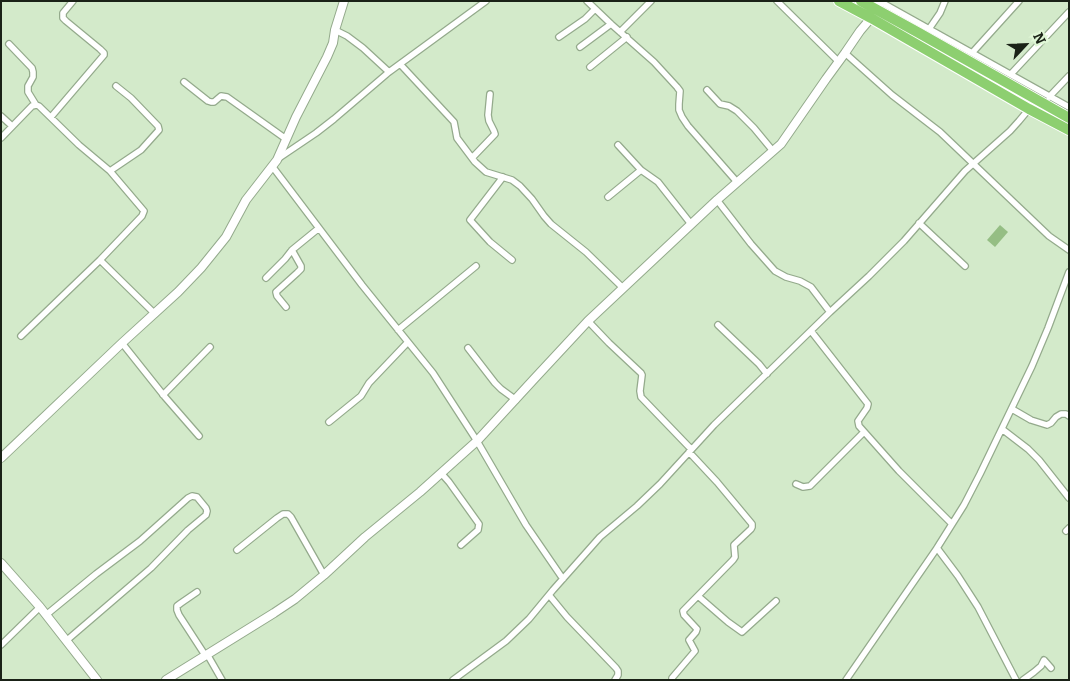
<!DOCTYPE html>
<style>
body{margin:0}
#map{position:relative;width:1070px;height:681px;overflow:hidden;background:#d3eaca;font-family:Bitter,serif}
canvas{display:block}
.frame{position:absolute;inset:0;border:2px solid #1a2217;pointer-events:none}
.north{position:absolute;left:1000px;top:20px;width:50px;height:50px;-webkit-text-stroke:4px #e0f7d7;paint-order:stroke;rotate:65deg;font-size:14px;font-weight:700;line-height:20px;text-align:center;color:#1a2217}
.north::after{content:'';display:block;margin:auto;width:18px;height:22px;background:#1a2217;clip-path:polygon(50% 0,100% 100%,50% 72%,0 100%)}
</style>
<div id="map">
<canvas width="1070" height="681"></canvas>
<div class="frame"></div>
<div class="north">N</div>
</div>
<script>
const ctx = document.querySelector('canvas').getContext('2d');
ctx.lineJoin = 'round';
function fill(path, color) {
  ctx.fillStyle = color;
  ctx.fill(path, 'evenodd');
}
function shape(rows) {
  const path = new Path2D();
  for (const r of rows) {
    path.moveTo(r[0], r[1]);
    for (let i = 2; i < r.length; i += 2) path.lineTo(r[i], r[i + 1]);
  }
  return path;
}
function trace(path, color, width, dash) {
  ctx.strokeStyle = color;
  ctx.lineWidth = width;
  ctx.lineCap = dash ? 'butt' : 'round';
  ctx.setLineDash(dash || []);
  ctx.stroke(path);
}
const green = shape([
 [1000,225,1008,232,995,247,987,240]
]);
const street = shape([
 [587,1,611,24,654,62,677,87,680,91,679,104,679,110,682,117,688,126,737,182],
 [777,1,839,62],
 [879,1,1069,107],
 [929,29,940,13,945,1],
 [335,30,347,36,363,48,389,72],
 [620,32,651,1],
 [559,37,585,19,595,9],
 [9,44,32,68,33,72,33,77,28,86,28,92,36,105,39,106,79,145,110,171,144,211,142,216,100,260,21,336],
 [580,47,611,24],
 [845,53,892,95,940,132,1049,236,1069,250],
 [972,53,1019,1],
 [400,64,454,122,457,138,475,162,486,172,512,180,520,186,532,199,544,216,551,224,586,252,623,288],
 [590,67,627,37],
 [1011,74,1069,12],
 [184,82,208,101,211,102,214,102,221,96,227,97,286,139],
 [707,90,720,104,729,106,737,111,754,128,773,151],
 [1049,97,1069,76],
 [1,116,12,126],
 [51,117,104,55,104,53,100,49,66,21,63,18,63,13,73,1],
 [1,138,32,106,36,105],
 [618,145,641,170,658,182,691,224],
 [279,158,316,133,334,119,389,72,486,1],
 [472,158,495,134,494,131,489,121,488,115,490,94],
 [272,166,362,285,433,373,477,441,526,525,563,579],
 [110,171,141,150,159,130,158,126,131,98,116,86],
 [503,177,470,220,490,242,512,260],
 [608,197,641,170],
 [717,200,751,244,775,271,786,277,800,281,811,287,830,312],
 [919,223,965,266],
 [100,260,155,314],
 [266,278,285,259,292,250,319,228],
 [286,307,277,296,276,292,297,273,301,269,301,266,292,250],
 [588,321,609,343,641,373,642,375,640,391,641,397,691,449],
 [718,325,759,364,767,374],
 [398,330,476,266],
 [811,331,868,404,867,408,858,421,859,426,899,471,952,524],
 [122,343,165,397,199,436],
 [468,348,495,383,501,389,516,400],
 [163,395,210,347],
 [1012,409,1031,420,1047,425,1051,423,1056,417,1061,414,1066,414,1069,416],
 [329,422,361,396,369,383,408,342],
 [1002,429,1028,449,1039,460,1069,498],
 [441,473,449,482,479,524,478,530,461,545],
 [796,484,803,487,810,486,864,432],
 [1066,531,1069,528],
 [937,548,958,576,978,607,1016,680],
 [237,550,277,518,283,514,288,514,291,517,324,575],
 [197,592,181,603,177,606,177,610,179,615,205,655],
 [549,595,567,617,616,668,618,671,618,675,615,680],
 [698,596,728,622,742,632,776,601],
 [46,615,96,574,140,541,188,498,192,496,197,497,206,508,207,511,206,515,188,530,151,568,66,641],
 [1,645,40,607],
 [207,654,222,680],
 [453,680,506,641,529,619,553,590,600,537,637,506,660,484,714,425,830,312,869,276,904,241,965,171,1010,131,1019,121,1029,109],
 [672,680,672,678,695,651,689,640,696,632,697,629,684,615,683,611,733,560,735,557,734,545,751,529,752,527,752,524,717,482,689,452],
 [846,680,937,548,964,505,980,474,1032,366,1048,328,1069,272],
 [1023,680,1034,672,1041,666,1044,660,1051,668]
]);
const secondary = shape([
 [1,458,122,343,178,292,201,268,226,237,246,200,277,160,296,117,327,57,333,43,335,30,344,1],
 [1,563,40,607,97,680],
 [166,680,274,613,295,599,324,575,365,537,420,492,477,441,535,378,588,321,717,200,781,144,826,79,845,53,860,31,871,18,880,1]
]);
const highway = shape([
 [839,1,871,18,1029,109,1069,130],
 [861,1,919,33,1069,118]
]);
fill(green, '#95be84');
trace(street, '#94aa8c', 8);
trace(secondary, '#94aa8c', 10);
trace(highway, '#fff', 12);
trace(street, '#fff', 5.5);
trace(secondary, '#fff', 8);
trace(highway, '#8dcf70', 10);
</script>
